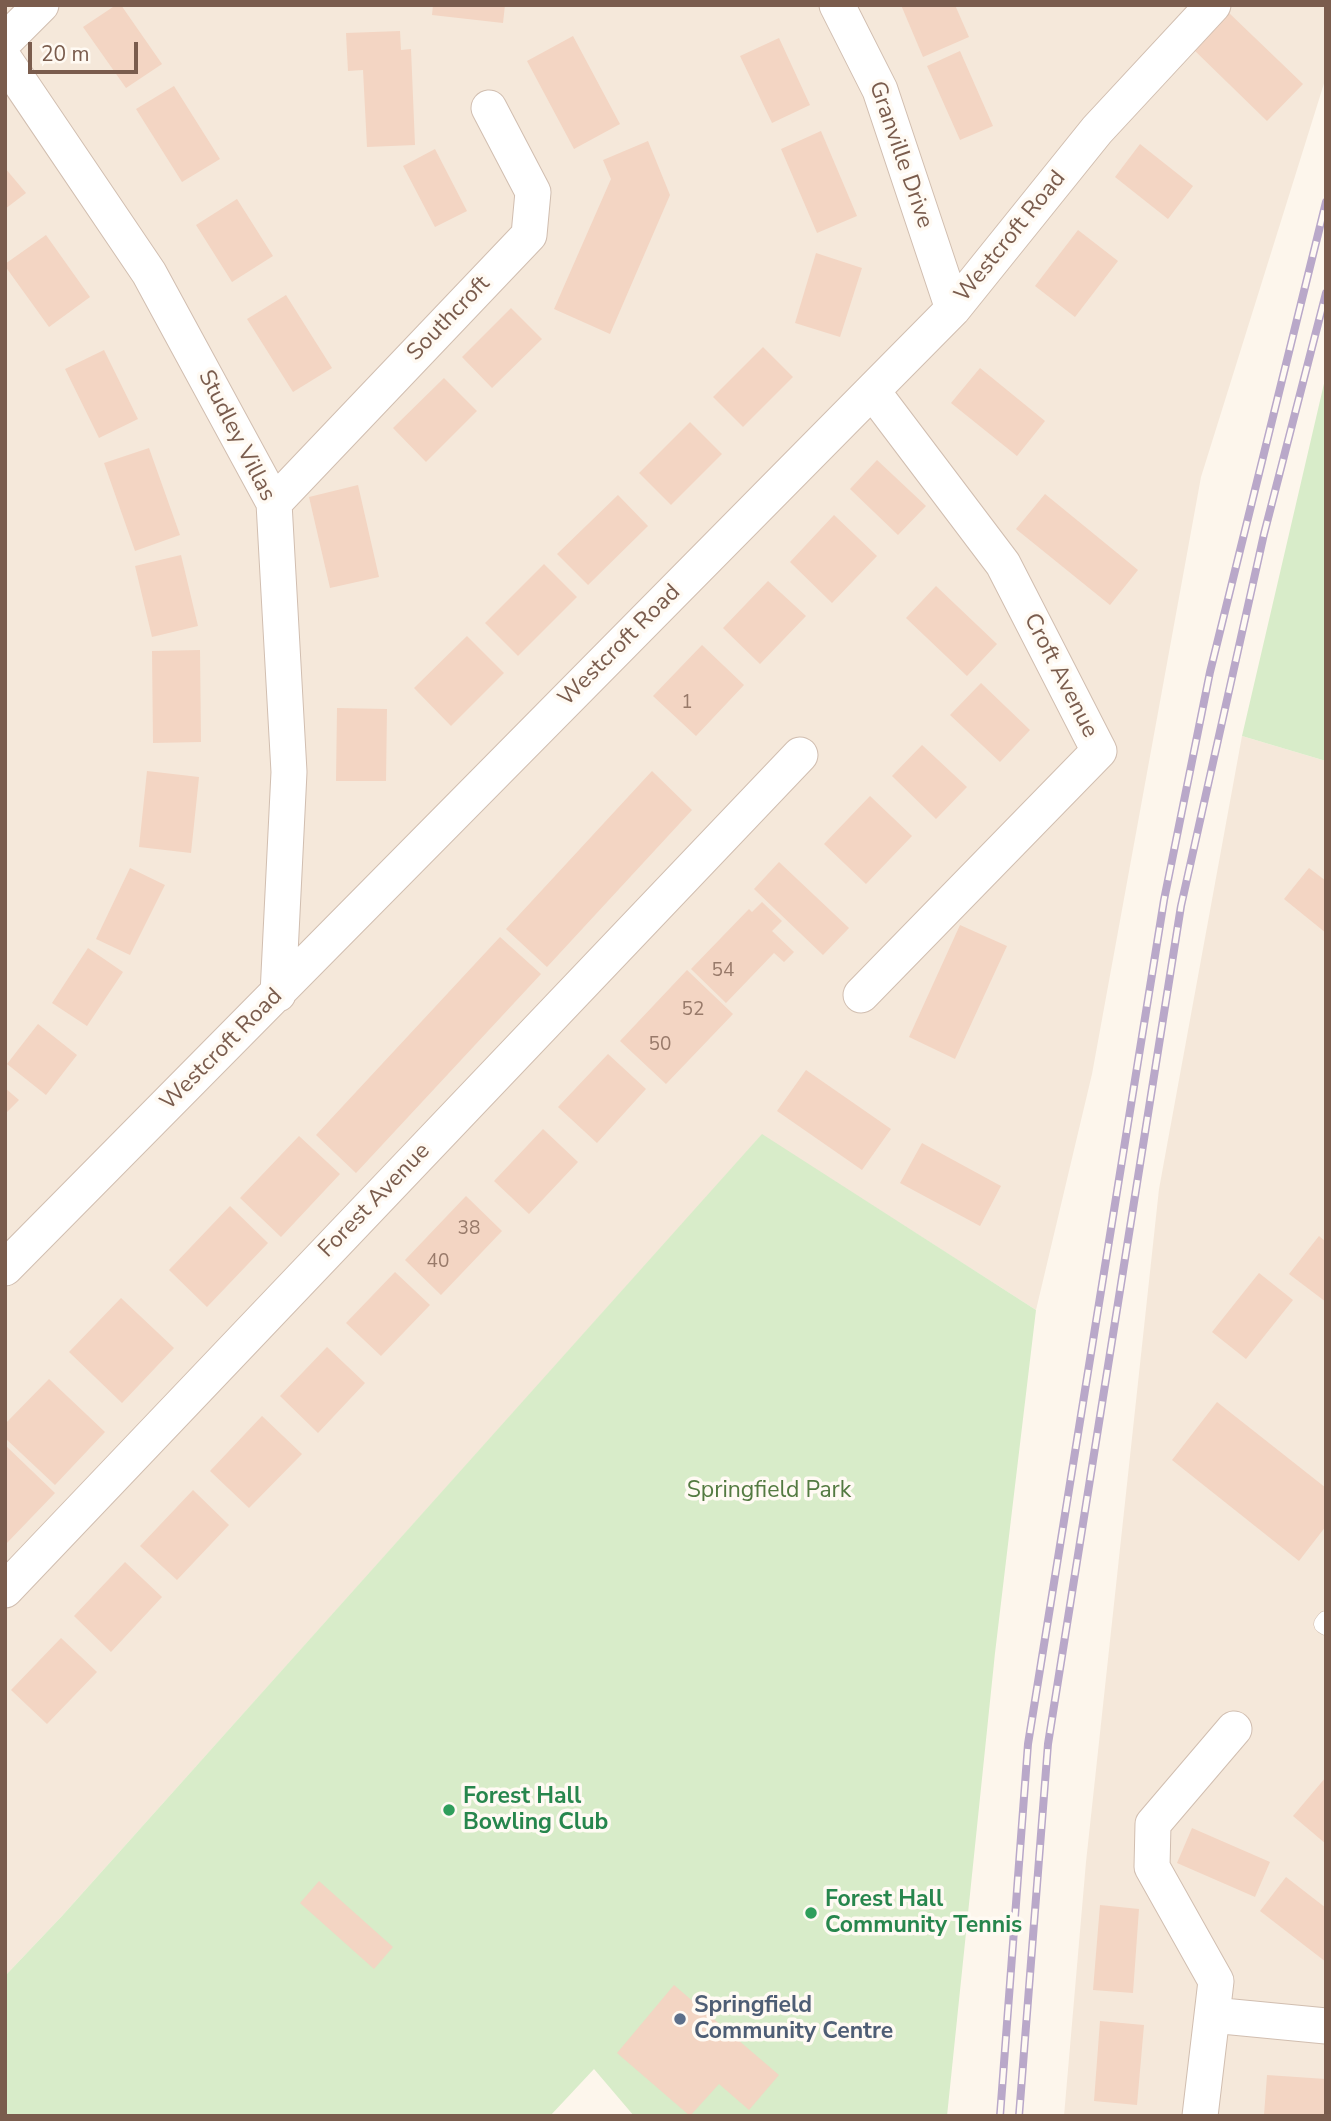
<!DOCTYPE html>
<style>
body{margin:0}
#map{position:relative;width:1331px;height:2121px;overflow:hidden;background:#fdf6ec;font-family:"Nunito Sans",sans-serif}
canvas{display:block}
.frame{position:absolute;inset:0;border:7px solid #7a5c4d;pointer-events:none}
.scale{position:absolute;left:28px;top:42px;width:110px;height:32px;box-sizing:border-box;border:4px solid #7a5c4d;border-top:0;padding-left:9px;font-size:21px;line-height:24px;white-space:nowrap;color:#7a5c4d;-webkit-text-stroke:5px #fffaf3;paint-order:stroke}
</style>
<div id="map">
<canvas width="1331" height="2121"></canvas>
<div class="frame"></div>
<div class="scale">20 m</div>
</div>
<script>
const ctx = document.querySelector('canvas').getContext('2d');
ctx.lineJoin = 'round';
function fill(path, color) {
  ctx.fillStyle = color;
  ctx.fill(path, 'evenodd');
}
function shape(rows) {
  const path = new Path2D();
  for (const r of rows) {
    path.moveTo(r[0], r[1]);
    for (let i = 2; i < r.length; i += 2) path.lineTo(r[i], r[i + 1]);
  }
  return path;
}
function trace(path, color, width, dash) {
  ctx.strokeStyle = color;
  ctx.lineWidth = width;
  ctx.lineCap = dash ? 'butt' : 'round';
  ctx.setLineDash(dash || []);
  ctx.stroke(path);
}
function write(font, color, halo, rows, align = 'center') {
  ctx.font = font + ' "Nunito Sans",sans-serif';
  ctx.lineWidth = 7;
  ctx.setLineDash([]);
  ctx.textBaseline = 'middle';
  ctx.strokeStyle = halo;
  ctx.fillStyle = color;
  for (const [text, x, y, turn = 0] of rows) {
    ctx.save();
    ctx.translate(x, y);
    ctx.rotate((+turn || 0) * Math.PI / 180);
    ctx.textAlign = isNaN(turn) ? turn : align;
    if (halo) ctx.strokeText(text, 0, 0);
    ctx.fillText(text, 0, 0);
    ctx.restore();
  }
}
const residential = shape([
 [5,5,1326,5,1326,77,1201,477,1092,1074,1036,1310,762,1135,62,1916,5,1976],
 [1242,736,1326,761,1326,2116,1064,2116,1086,1862,1159,1189]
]);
const green = shape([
 [1326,375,1326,761,1242,736],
 [762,1134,1036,1310,995,1653,947,2116,634,2116,594,2069,550,2116,5,2116,5,1976,62,1916]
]);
const building = shape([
 [116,5,121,5,162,64,126,88,83,27],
 [433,5,505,5,503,23,432,15],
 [901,5,955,5,969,37,923,57],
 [1228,12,1303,84,1267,121,1192,48],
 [400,31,401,50,411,49,415,145,367,147,363,70,348,71,346,33],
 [573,36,620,124,574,149,527,61],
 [779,38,810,105,772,123,740,56],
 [960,51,993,126,960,140,927,66],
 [174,86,220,159,182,182,136,109],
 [821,131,857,216,817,233,781,149],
 [648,141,670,195,610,334,554,309,611,179,603,160],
 [1140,144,1193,186,1168,219,1115,177],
 [435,149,467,211,435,227,403,166],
 [5,168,26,193,5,209],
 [237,199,273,256,232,282,196,225],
 [1078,230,1118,261,1075,317,1035,286],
 [46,235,90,297,49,327,5,266,5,264],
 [816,253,862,268,840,337,795,323],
 [286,295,332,368,293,392,247,319],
 [511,308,542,339,492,388,462,357],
 [763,347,793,377,743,427,713,397],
 [104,350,138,419,99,438,65,369],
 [980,368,1045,421,1017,456,951,403],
 [444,378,477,411,426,462,393,428],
 [690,422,722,454,671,505,639,473],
 [149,448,180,535,135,551,104,463],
 [877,460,926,506,898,535,850,489],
 [358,485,379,577,330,588,309,497],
 [1045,494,1138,570,1110,605,1016,529],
 [618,495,648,526,588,585,557,554],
 [834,515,877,556,832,603,790,562],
 [181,555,198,626,152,637,135,566],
 [544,564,577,597,518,656,485,623],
 [768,581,806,616,760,664,723,628],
 [936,586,997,644,967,676,906,618],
 [467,636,504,673,451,726,414,688],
 [702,645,744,685,696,736,653,696],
 [200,650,201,742,153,743,152,651],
 [981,683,1030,730,1000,762,950,715],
 [337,708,387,709,386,781,336,781],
 [922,745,967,787,936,819,892,776],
 [147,771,199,777,191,853,139,847],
 [652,771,692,810,547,967,506,929],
 [870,796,912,836,866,884,824,844],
 [779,862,849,928,823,955,754,889],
 [130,868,165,885,130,955,96,939],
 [1309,868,1326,881,1326,933,1284,899],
 [762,902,782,921,772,931,794,952,784,962,774,953,726,1003,691,969,749,909,752,912],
 [960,925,1007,946,955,1059,909,1037],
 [500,937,541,974,356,1173,316,1135],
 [88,948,123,972,87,1026,52,1003],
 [687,970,733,1014,666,1084,620,1041],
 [38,1024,77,1055,46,1095,7,1064],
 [608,1054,646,1089,597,1143,558,1107],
 [806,1070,891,1129,862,1170,777,1111],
 [5,1088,19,1100,5,1114],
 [543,1129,578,1162,529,1214,494,1181],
 [299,1136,340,1174,281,1237,240,1198],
 [922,1143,1001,1186,980,1226,900,1183],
 [466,1196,502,1231,441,1295,405,1260],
 [230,1206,268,1243,207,1307,169,1270],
 [1319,1236,1326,1242,1326,1302,1289,1274],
 [395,1272,430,1305,381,1356,346,1323],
 [1259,1273,1293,1300,1246,1359,1212,1332],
 [121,1298,174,1348,122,1403,69,1352],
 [327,1347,365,1383,318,1433,280,1396],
 [49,1379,105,1432,55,1485,5,1438,5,1424],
 [1217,1402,1326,1488,1326,1526,1299,1561,1172,1460],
 [262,1416,302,1454,249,1508,210,1471],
 [5,1445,55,1493,5,1545],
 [193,1490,229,1525,177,1580,140,1546],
 [125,1562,162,1597,111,1652,74,1616],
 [61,1638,97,1672,47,1724,11,1690],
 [1326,1777,1326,1844,1293,1816],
 [1192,1828,1270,1862,1255,1897,1177,1863],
 [1286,1877,1326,1908,1326,1962,1260,1911],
 [319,1881,393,1947,374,1969,300,1903],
 [1100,1905,1139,1909,1133,1993,1093,1990],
 [674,1985,779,2075,749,2110,719,2084,690,2116,617,2053],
 [1100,2021,1144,2025,1137,2105,1094,2101],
 [1267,2075,1326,2079,1326,2116,1264,2115]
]);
const lane = shape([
 [1326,1620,1323,1624,1326,1626]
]);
const street = shape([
 [837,5,880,90,953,309],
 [5,41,41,5],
 [5,60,149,273,274,503,289,772,278,994],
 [274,503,529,235,533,192,489,108],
 [861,995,1099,751,1003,564,873,392],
 [5,1268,953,309,1097,130,1213,5],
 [5,1590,800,755],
 [1234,1729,1153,1824,1152,1867,1216,1981,1212,2015,1326,2026],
 [1200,2116,1212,2015]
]);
const rail = shape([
 [1000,2116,1028,1744,1164,900,1210,672,1326,202],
 [1019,2116,1048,1744,1181,906,1264,534,1326,293]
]);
const markers = [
 [449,1810,7,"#2e9e5b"],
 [811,1913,7,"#2e9e5b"],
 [680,2019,7,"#5c6f8a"]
];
const numberNames = [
 ["1",687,703],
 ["54",723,971],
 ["52",693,1010],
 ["50",660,1045],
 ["38",469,1229],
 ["40",438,1262]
];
const streetNames = [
 ["Granville Drive",900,155,71],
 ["Westcroft Road",1011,237,-51],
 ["Southcroft",449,319,-46],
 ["Studley Villas",236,436,63],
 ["Westcroft Road",620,646,-45],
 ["Croft Avenue",1060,676,63],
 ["Westcroft Road",222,1050,-45],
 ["Forest Avenue",375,1201,-46]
];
const parkNames = [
 ["Springfield Park",769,1491]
];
const leisureNames = [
 ["Forest Hall",463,1797],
 ["Bowling Club",463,1823],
 ["Forest Hall",825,1900],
 ["Community Tennis",825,1926]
];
const serviceNames = [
 ["Springfield",694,2006],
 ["Community Centre",694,2032]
];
fill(residential, '#f5e8da');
fill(green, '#d8ecc9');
fill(building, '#f3d5c3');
trace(lane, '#d1beb0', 19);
trace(street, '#d1beb0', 37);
trace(lane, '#fff', 18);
trace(street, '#fff', 35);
trace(rail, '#b9a8c9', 8);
trace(rail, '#fffaf3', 5, [16]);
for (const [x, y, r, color] of markers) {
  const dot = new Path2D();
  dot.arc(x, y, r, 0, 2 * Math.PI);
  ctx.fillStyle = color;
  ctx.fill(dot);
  trace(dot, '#fffaf3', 2.5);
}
write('19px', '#987a6a', null, numberNames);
write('23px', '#7a5c4d', '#fffaf3', streetNames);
write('23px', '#537a41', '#fffaf3', parkNames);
write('bold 23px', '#27864d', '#fffaf3', leisureNames, 'left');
write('bold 23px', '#4e5e75', '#fffaf3', serviceNames, 'left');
</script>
